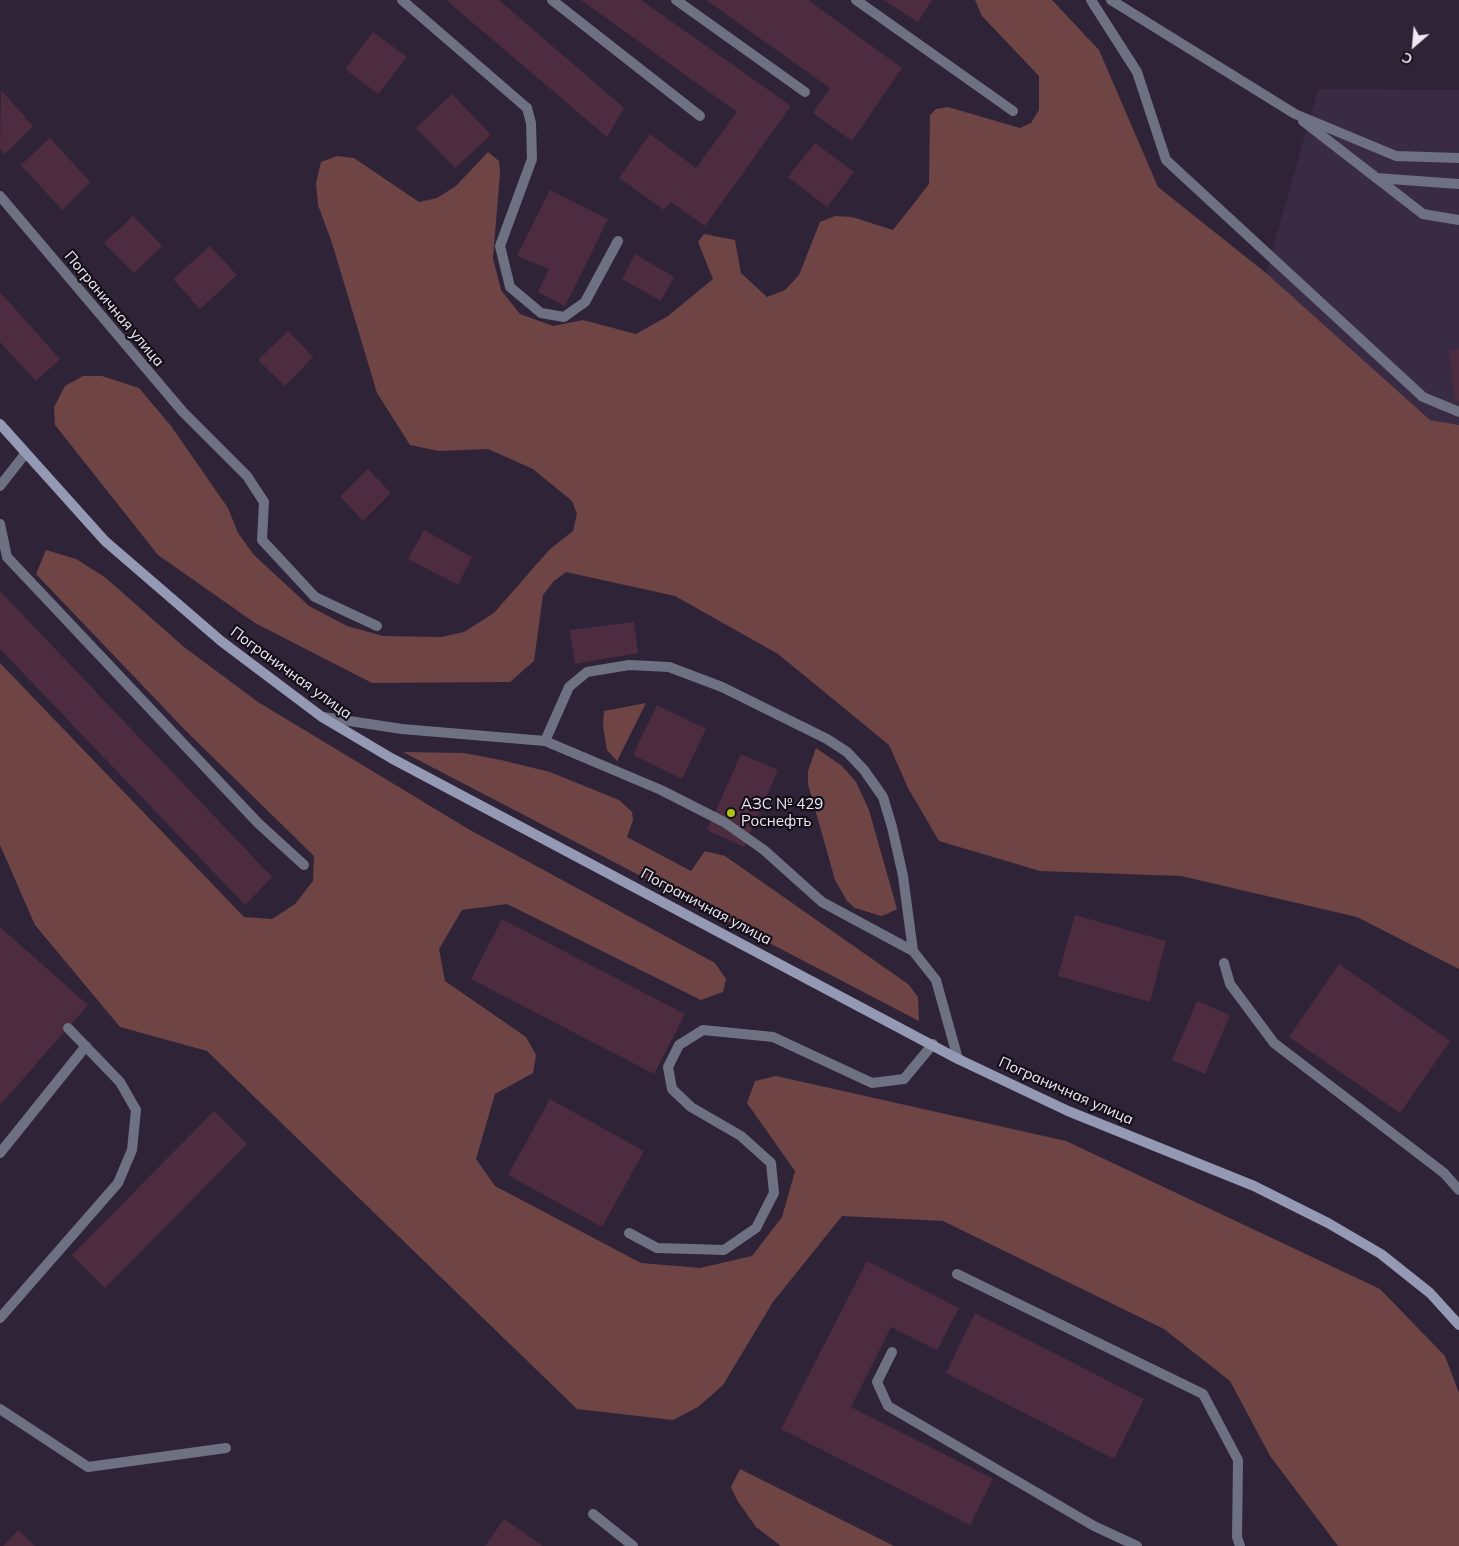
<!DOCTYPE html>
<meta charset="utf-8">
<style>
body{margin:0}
#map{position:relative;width:1459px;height:1546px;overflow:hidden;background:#2f2338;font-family:Mulish,sans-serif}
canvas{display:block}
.north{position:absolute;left:1389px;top:20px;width:50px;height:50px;-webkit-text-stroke:4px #140f19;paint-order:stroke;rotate:207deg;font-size:14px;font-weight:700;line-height:20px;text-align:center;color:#efe8f5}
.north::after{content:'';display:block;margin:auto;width:18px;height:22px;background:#efe8f5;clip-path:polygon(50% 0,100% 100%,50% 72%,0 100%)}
</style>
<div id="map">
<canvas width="1459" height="1546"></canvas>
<div class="north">С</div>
</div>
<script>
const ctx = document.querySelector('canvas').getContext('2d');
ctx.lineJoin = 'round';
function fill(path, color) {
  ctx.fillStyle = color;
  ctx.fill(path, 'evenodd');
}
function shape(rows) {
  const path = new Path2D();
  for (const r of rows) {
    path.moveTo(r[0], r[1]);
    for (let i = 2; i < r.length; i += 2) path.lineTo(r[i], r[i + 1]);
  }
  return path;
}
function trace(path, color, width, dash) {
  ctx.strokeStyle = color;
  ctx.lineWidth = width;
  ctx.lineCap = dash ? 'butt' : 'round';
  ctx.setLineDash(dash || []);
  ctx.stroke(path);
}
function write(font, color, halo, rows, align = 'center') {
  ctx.font = font + ' Mulish,sans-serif';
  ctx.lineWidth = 4.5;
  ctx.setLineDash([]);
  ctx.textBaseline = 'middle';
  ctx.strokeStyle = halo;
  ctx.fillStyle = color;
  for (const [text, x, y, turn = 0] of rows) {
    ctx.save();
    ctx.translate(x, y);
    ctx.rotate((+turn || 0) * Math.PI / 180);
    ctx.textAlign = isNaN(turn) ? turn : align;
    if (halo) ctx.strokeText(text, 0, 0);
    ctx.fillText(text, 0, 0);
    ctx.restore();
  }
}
const built = shape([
 [1318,89,1459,90,1459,425,1430,420,1266,273]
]);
const green = shape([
 [975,0,1052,0,1099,50,1158,187,1266,273,1430,420,1459,425,1459,969,1357,917,1181,876,1040,871,939,841,908,788,889,745,778,654,675,596,566,572,554,581,543,595,534,661,510,682,372,683,255,623,158,555,55,425,54,407,65,386,83,376,102,376,139,388,171,426,228,508,238,533,254,555,309,606,347,626,383,636,441,637,464,632,494,613,549,550,573,531,577,514,572,501,533,469,488,449,439,451,410,445,377,393,332,243,318,205,316,183,321,162,337,156,354,158,419,202,437,198,456,186,488,152,499,161,500,174,493,258,501,290,520,314,553,326,583,320,636,334,668,316,713,279,698,242,704,234,735,240,741,273,767,297,785,290,799,275,820,222,835,216,852,217,893,230,929,184,930,115,936,109,948,107,1020,128,1031,123,1039,110,1039,76,982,16],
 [46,550,76,559,106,578,184,647,258,702,470,830,715,963,726,979,723,992,701,1000,507,904,462,910,439,949,445,981,526,1037,536,1055,533,1073,495,1094,476,1159,495,1186,641,1263,700,1268,752,1256,782,1217,795,1171,747,1103,755,1081,776,1076,1066,1141,1380,1289,1445,1356,1459,1393,1459,1546,1338,1546,1270,1456,1230,1381,1164,1329,943,1221,842,1216,773,1302,723,1385,698,1407,673,1420,577,1409,207,1051,120,1027,35,925,0,845,0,663,244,917,272,919,295,904,313,881,314,856,185,730,36,574],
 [646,703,617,761,607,750,603,726,604,711],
 [816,748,842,766,856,782,869,810,897,909,887,914,881,916,855,908,847,901,835,880,808,784,808,771],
 [403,752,464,753,501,760,550,772,619,800,632,812,633,820,627,837,691,871,705,851,725,856,908,984,918,997,919,1021],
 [740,1469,894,1546,781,1546,756,1527,737,1500,731,1487]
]);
const building = shape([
 [446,0,499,0,624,108,607,137],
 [581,0,641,0,791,106,705,226,671,202,664,210,619,178,650,134,696,168,737,112],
 [706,0,808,0,902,68,852,141,813,113,830,88],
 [884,0,932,0,918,22],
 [373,32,407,57,378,94,345,69],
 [1,90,33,126,5,154,0,149],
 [452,94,491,135,455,168,416,128],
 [50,138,90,182,62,210,21,165],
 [815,143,854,172,827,207,788,177],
 [550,190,608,219,565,306,538,292,549,269,517,256],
 [133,216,162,246,134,273,104,243],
 [210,246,237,275,200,309,173,279],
 [635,254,674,277,661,301,622,279],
 [0,292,60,359,36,381,0,342],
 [288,331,313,357,285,386,258,360],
 [1459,349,1459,401,1455,402,1449,351],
 [368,469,391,493,363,521,340,496],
 [424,530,472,557,458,585,408,559],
 [0,591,272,877,245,905,0,649],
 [634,622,638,653,575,664,570,630],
 [657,705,706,729,682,779,633,755],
 [741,754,778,770,744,847,707,830],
 [1075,915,1166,941,1150,1002,1058,976],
 [502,919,685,1014,654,1074,471,979],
 [0,927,88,1005,0,1105],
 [1339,964,1450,1041,1400,1113,1289,1037],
 [1197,1001,1230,1015,1205,1074,1172,1060],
 [550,1099,644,1151,602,1227,508,1175],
 [214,1111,247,1144,105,1288,72,1255],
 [867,1261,959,1308,937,1350,891,1327,851,1407,993,1479,970,1525,781,1429],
 [975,1313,1144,1399,1114,1459,946,1373],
 [504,1519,543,1546,485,1546],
 [18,1530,35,1546,3,1546]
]);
const service = shape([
 [552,0,700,116],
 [676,0,805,92],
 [856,0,1013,111],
 [527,108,531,123,532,159,500,246,510,287,541,313,564,317,585,302,618,241],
 [0,486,25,454],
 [0,524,7,557,258,823,304,865],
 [323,717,402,729,545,741,661,790,724,822,764,850,822,902,913,951,936,980,958,1059],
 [545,741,569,687,587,672,629,665,669,667,722,687,827,739,847,752,864,770,883,797,892,827,903,876,913,951],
 [1224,963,1230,984,1274,1043,1444,1173,1459,1190],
 [0,1153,86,1046],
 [629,1233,657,1248,724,1250,756,1228,774,1193,771,1163,741,1136,691,1107,672,1089,668,1067,679,1045,703,1030,773,1037,872,1083,904,1079,933,1044],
 [957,1274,1203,1394,1238,1460,1237,1537,1240,1546],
 [0,1318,118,1183,132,1150,136,1110,120,1082,68,1028],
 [892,1352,877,1382,888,1406,1094,1526,1137,1546],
 [0,1409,88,1467,226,1448]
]);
const minor = shape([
 [402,0,527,108],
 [1091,0,1137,72,1166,160,1423,397,1459,412],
 [1111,0,1295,114,1396,156,1459,158],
 [1303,121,1423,214,1459,220],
 [1376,178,1459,184],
 [0,196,183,412,247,476,264,502,262,540,315,597,377,626],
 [593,1514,633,1546]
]);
const secondary = shape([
 [0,424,105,541,221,641,322,717,391,758,958,1059,1068,1111,1254,1186,1328,1223,1381,1254,1430,1293,1459,1325]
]);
const markers = [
 [731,813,5,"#adc60e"]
];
const streetNames = [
 ["Пограничная улица",114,309,50],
 ["Пограничная улица",291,673,36],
 ["Пограничная улица",706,907,28],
 ["Пограничная улица",1066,1091,24]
];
const poiNames = [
 ["АЗС № 429",741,804],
 ["Роснефть",741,821]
];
fill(built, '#3a2b45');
fill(green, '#6e4445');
fill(building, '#4d2c40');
trace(service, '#6d7182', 10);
trace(minor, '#6d7182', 10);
trace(secondary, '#949ab4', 10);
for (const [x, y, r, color] of markers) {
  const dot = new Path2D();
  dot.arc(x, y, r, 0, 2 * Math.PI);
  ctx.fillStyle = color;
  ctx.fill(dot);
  trace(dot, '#140f19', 2);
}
write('15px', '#efe8f5', '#140f19', streetNames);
write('15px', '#efe8f5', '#140f19', poiNames, 'left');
</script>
